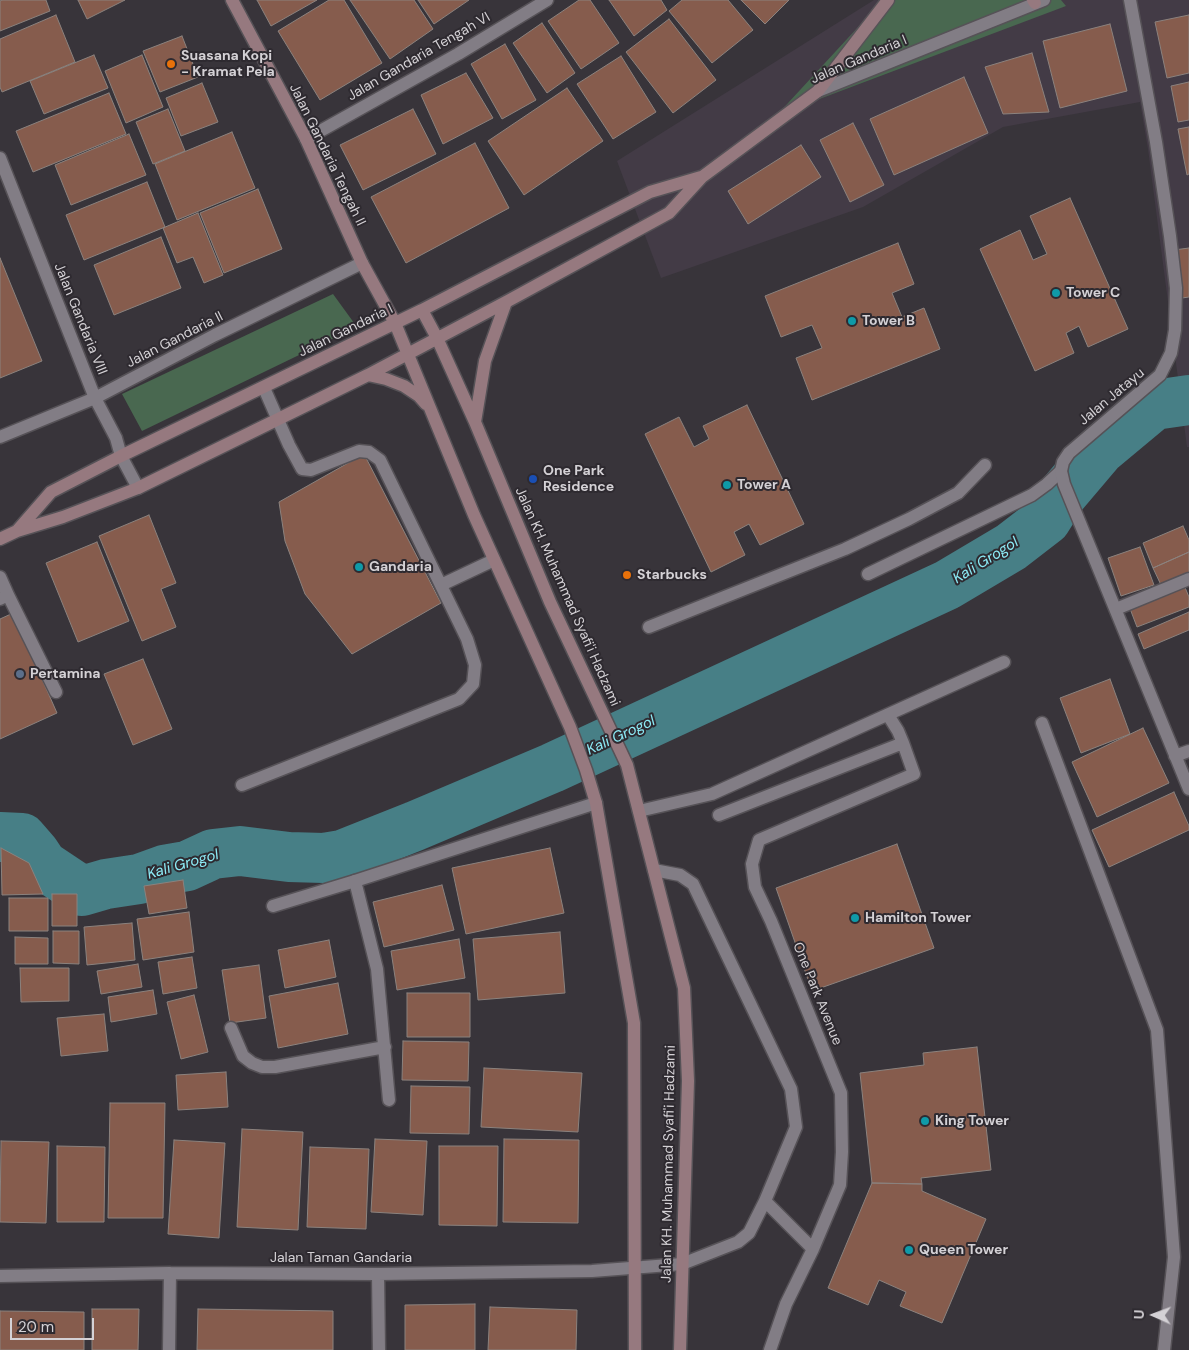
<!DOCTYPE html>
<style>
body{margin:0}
#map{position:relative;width:1189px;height:1350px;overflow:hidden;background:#38343a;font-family:"DM Sans",sans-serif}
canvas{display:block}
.north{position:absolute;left:1129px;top:1290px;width:50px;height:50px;-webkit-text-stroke:4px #2e2a30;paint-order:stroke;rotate:272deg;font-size:14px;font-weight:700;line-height:20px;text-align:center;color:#d4d1d5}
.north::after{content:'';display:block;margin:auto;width:18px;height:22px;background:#d4d1d5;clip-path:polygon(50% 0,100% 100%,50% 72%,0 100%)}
.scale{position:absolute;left:10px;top:1318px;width:84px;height:22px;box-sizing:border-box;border:2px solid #d4d1d5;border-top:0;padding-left:6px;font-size:15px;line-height:18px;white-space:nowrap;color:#d4d1d5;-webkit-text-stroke:4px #2e2a30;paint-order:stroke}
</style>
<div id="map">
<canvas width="1189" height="1350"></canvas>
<div class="north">U</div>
<div class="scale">20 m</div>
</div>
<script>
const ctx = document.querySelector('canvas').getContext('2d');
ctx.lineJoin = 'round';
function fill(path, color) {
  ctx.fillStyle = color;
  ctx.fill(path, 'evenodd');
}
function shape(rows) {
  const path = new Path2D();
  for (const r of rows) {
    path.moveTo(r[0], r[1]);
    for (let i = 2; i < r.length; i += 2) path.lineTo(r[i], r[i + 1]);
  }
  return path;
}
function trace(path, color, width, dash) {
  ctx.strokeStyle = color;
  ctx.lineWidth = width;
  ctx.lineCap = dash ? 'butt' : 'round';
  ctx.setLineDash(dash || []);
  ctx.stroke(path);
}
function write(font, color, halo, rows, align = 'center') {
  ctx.font = font + ' "DM Sans",sans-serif';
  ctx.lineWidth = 4;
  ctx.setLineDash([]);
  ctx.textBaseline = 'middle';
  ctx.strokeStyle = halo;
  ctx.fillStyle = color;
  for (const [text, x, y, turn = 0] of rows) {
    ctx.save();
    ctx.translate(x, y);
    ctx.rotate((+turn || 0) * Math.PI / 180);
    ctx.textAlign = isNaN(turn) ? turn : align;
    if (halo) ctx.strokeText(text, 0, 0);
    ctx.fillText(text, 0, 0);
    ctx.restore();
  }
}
const built = shape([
 [874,0,1189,0,1189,447,1187,447,1148,149,1140,102,1003,127,863,207,661,278,617,161]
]);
const green = shape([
 [883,0,1061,0,1066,6,777,115],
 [333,294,357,327,142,431,122,394]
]);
const river = shape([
 [0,837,22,838,35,853,43,865,82,891,106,884,139,879,164,870,187,866,213,854,240,851,289,857,324,858,342,855,415,826,552,768,947,585,1011,547,1046,520,1061,496,1100,450,1154,405,1189,400]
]);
const building = shape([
 [2,0,46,0,50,11,0,31,0,1,2,0],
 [78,0,125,0,87,19,78,0],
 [257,0,317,0,271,26,257,0],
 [329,0,344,0,382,63,320,100,278,31,329,0],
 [350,0,414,0,433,29,390,59,350,0],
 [418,0,469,0,434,24,418,0],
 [579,0,590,0,619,43,581,69,548,21,579,0],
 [609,0,661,0,667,10,634,36,609,0],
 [682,0,728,0,753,30,712,63,669,11,682,0],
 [741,0,789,0,765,24,741,0],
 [56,15,75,62,2,92,0,87,0,39,56,15],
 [1189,15,1189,73,1167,78,1155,22,1189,15],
 [669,19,716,80,673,113,626,52,669,19],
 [542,23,575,73,547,93,513,43,542,23],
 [1110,24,1127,91,1060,108,1043,41,1110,24],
 [182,36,198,77,160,92,143,51,182,36],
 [505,44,536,100,502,119,471,64,505,44],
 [1032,53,1049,112,1003,114,985,67,1032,53],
 [94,55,108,88,44,114,30,81,94,55],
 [142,55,163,107,126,123,105,71,142,55],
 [621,56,656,112,613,139,577,84,621,56],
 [466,73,493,118,443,144,421,95,466,73],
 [964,77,988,133,894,175,870,119,964,77],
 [1189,82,1189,120,1178,122,1171,86,1189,82],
 [202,83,218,122,181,136,166,98,202,83],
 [567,88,603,141,524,195,488,141,567,88],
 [109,93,126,134,33,172,16,131,109,93],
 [168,109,185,151,153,164,136,122,168,109],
 [413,109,436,154,363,190,340,145,413,109],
 [853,123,884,185,850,202,820,140,853,123],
 [1189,127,1189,174,1187,175,1178,129,1189,127],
 [232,132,255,188,177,220,155,164,232,132],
 [129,134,146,175,71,205,55,165,129,134],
 [475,143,509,208,406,263,371,197,475,143],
 [801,145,821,177,748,224,728,191,801,145],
 [147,182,165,227,84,260,66,215,147,182],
 [258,189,282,249,224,273,200,213,258,189],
 [1070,198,1128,329,1088,347,1079,326,1066,333,1074,353,1035,371,980,249,1020,230,1033,260,1047,254,1030,216,1070,198],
 [198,213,223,275,204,283,193,257,177,263,163,228,198,213],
 [161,237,181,288,114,315,94,265,161,237],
 [898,243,914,284,892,293,902,317,924,308,940,349,812,400,796,358,822,348,812,325,781,337,765,296,898,243],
 [1189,248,1189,297,1182,298,1174,250,1189,248],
 [0,258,42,361,0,378,0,258],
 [747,405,804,524,760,545,749,524,734,532,745,555,711,572,645,434,679,417,694,447,709,439,703,426,747,405],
 [364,454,441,603,352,654,305,594,285,541,279,502,364,454],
 [149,515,176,583,161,589,176,627,142,641,99,536,149,515],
 [1183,526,1189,540,1189,552,1153,568,1143,543,1183,526],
 [97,542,129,621,78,642,46,563,97,542],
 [1140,547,1154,585,1121,596,1108,558,1140,547],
 [1189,552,1189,572,1161,585,1153,568,1189,552],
 [1184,585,1189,597,1189,607,1137,627,1129,606,1184,585],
 [1189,612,1189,630,1144,649,1138,634,1189,612],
 [11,614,23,636,57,713,0,739,0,619,11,614],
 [143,659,172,729,133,745,104,674,143,659],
 [1110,679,1130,734,1081,753,1060,698,1110,679],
 [1143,728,1169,783,1097,817,1072,762,1143,728],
 [1174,792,1189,826,1189,830,1109,867,1092,830,1174,792],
 [897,844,934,948,812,991,776,888,897,844],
 [1,848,29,863,43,894,2,895,1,848],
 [550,848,564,913,466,934,452,868,550,848],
 [183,880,187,908,149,914,144,886,183,880],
 [442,885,454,930,384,947,373,902,442,885],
 [52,894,77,894,77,926,52,926,52,894],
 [9,898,48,898,48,931,9,931,9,898],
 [189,912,194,952,143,960,137,919,189,912],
 [132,923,135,960,87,965,84,927,132,923],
 [53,931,79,931,79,964,53,963,53,931],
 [560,932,565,993,478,1000,473,939,560,932],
 [15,937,48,938,48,964,15,964,15,937],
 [459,939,465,978,397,990,391,951,459,939],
 [329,940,336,977,285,988,278,950,329,940],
 [192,957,197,988,163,994,158,962,192,957],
 [138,964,142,987,101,994,97,971,138,964],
 [259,965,266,1018,230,1023,222,970,259,965],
 [20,968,69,968,69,1001,21,1002,20,968],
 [338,983,348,1034,278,1048,269,996,338,983],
 [153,990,157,1014,111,1022,108,997,153,990],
 [407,993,470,993,470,1037,407,1037,407,993],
 [194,995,208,1052,181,1059,167,1002,194,995],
 [104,1014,108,1051,61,1056,57,1018,104,1014],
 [403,1041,469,1042,468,1081,402,1080,403,1041],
 [977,1047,991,1170,921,1178,922,1184,872,1183,860,1073,924,1065,923,1053,977,1047],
 [484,1068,582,1073,578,1132,481,1127,484,1068],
 [226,1072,228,1107,178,1110,176,1075,226,1072],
 [411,1086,470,1087,469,1134,410,1133,411,1086],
 [110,1103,165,1103,163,1218,108,1218,110,1103],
 [242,1129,303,1132,298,1230,237,1227,242,1129],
 [375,1139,427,1141,423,1215,371,1212,375,1139],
 [504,1139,579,1140,578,1223,503,1222,504,1139],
 [174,1140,225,1143,219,1238,168,1234,174,1140],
 [1,1141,49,1142,46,1223,0,1222,1,1141],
 [57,1146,105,1147,104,1222,57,1222,57,1146],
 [439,1146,498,1146,497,1226,439,1225,439,1146],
 [310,1147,369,1149,366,1229,307,1227,310,1147],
 [872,1183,922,1184,922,1191,986,1219,942,1323,900,1306,906,1292,879,1280,868,1305,828,1288,872,1183],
 [475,1304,475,1350,405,1350,405,1305,475,1304],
 [490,1307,577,1310,576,1350,488,1350,490,1307],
 [92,1309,139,1309,138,1350,92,1350,92,1309],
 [198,1309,333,1311,333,1350,197,1350,198,1309],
 [0,1311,84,1312,84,1350,0,1350,0,1311]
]);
const service = shape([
 [868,574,1032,495,1047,484,1061,471],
 [0,577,8,595,0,599],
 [441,585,494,560],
 [8,595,56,692],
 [649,627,845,549,909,519,958,493,985,465],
 [242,785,459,699,473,684,475,665,467,639,380,460,369,452,359,451,311,470,302,469,289,445,264,388],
 [639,811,712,794,1004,662],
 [719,815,903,743,898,731,888,715],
 [654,870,680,875,693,884,791,1089,796,1127,765,1201,749,1233,738,1242,682,1264],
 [273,906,355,881],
 [765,1201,813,1249],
 [770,1350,786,1304,813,1249,840,1185,842,1152,841,1093,771,921,755,887,752,864,759,840,914,774,903,743]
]);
const minor = shape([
 [1130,0,1156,142,1170,236,1176,288,1175,330,1171,353,1160,375,1069,453,1063,462,1061,471,1064,484,1189,789],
 [306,139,458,54,547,0],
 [0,158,95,398,116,438,121,456,138,488],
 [0,437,95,398,215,335,362,263],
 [1116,609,1189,579],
 [1042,723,1157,1030,1174,1257,1164,1350],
 [1175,756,1189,751],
 [231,1028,243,1056,252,1063,262,1067,275,1067,385,1047],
 [389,1100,377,969,355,881,596,803],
 [378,1274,379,1350],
 [0,1276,170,1273,378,1274,592,1271,682,1264],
 [169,1350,170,1273]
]);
const tertiary = shape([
 [818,91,1044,0]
]);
const secondary = shape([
 [232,0,306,139,362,263,395,323,474,515,570,727,586,770,596,803,634,1023,635,1350],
 [1033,0,1035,3],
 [422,310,437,338,475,422,550,602,627,765,684,988,688,1081,680,1350],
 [368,375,386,379,404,386,419,396,426,404],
 [475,422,485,361,506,302],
 [17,531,51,492,121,456,422,310,650,192,701,177],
 [0,539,17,531,63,517,138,488,368,375,506,302,669,213,702,177,818,91,888,0]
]);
const markers = [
 [171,64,5,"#e8710a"],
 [1056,293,5,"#0f9aa8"],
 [852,321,5,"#0f9aa8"],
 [533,479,5,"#1a4fb4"],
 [727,485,5,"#0f9aa8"],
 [359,567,5,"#0f9aa8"],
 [627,575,5,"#e8710a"],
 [20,674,5,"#5c6f8a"],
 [855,918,5,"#0f9aa8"],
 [925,1121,5,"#0f9aa8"],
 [909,1250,5,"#0f9aa8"]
];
const poiNames = [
 ["Suasana Kopi",181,56],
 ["- Kramat Pela",181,72],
 ["Tower C",1066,293],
 ["Tower B",862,321],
 ["One Park",543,471],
 ["Residence",543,487],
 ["Tower A",737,485],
 ["Gandaria",369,567],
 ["Starbucks",637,575],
 ["Pertamina",30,674],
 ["Hamilton Tower",865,918],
 ["King Tower",935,1121],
 ["Queen Tower",919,1250]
];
const streetNames = [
 ["Jalan Gandaria Tengah VI",419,57,-30],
 ["Jalan Gandaria I",859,60,-23],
 ["Jalan Gandaria Tengah II",327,155,64],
 ["Jalan Gandaria VIII",80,319,68],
 ["Jalan Gandaria I",346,331,-26],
 ["Jalan Gandaria II",175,340,-27],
 ["Jalan Jatayu",1112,397,-40],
 ["Jalan KH. Muhammad Syafi'i Hadzami",567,597,66],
 ["One Park Avenue",817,994,68],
 ["Jalan KH. Muhammad Syafi'i Hadzami",669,1164,-89],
 ["Jalan Taman Gandaria",341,1258]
];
const waterNames = [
 ["Kali Grogol",986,561,-32],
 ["Kali Grogol",621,736,-25],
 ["Kali Grogol",183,865,-16]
];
fill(built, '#433b46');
fill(green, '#496850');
trace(river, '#477f86', 50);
fill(building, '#865c4d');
trace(building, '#8b827e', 1);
trace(service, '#565257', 15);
trace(minor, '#565257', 15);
trace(tertiary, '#565257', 15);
trace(secondary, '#565257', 15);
trace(service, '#827d85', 12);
trace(minor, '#827d85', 12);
trace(tertiary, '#827d85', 12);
trace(secondary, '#96797f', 12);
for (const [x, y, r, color] of markers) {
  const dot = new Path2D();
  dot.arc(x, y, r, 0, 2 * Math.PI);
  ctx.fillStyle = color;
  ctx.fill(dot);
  trace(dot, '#2e2a30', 2);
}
write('bold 14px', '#d4d1d5', '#2e2a30', poiNames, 'left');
write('14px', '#d4d1d5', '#2e2a30', streetNames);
write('italic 15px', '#8ceaf5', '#2e2a30', waterNames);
</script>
